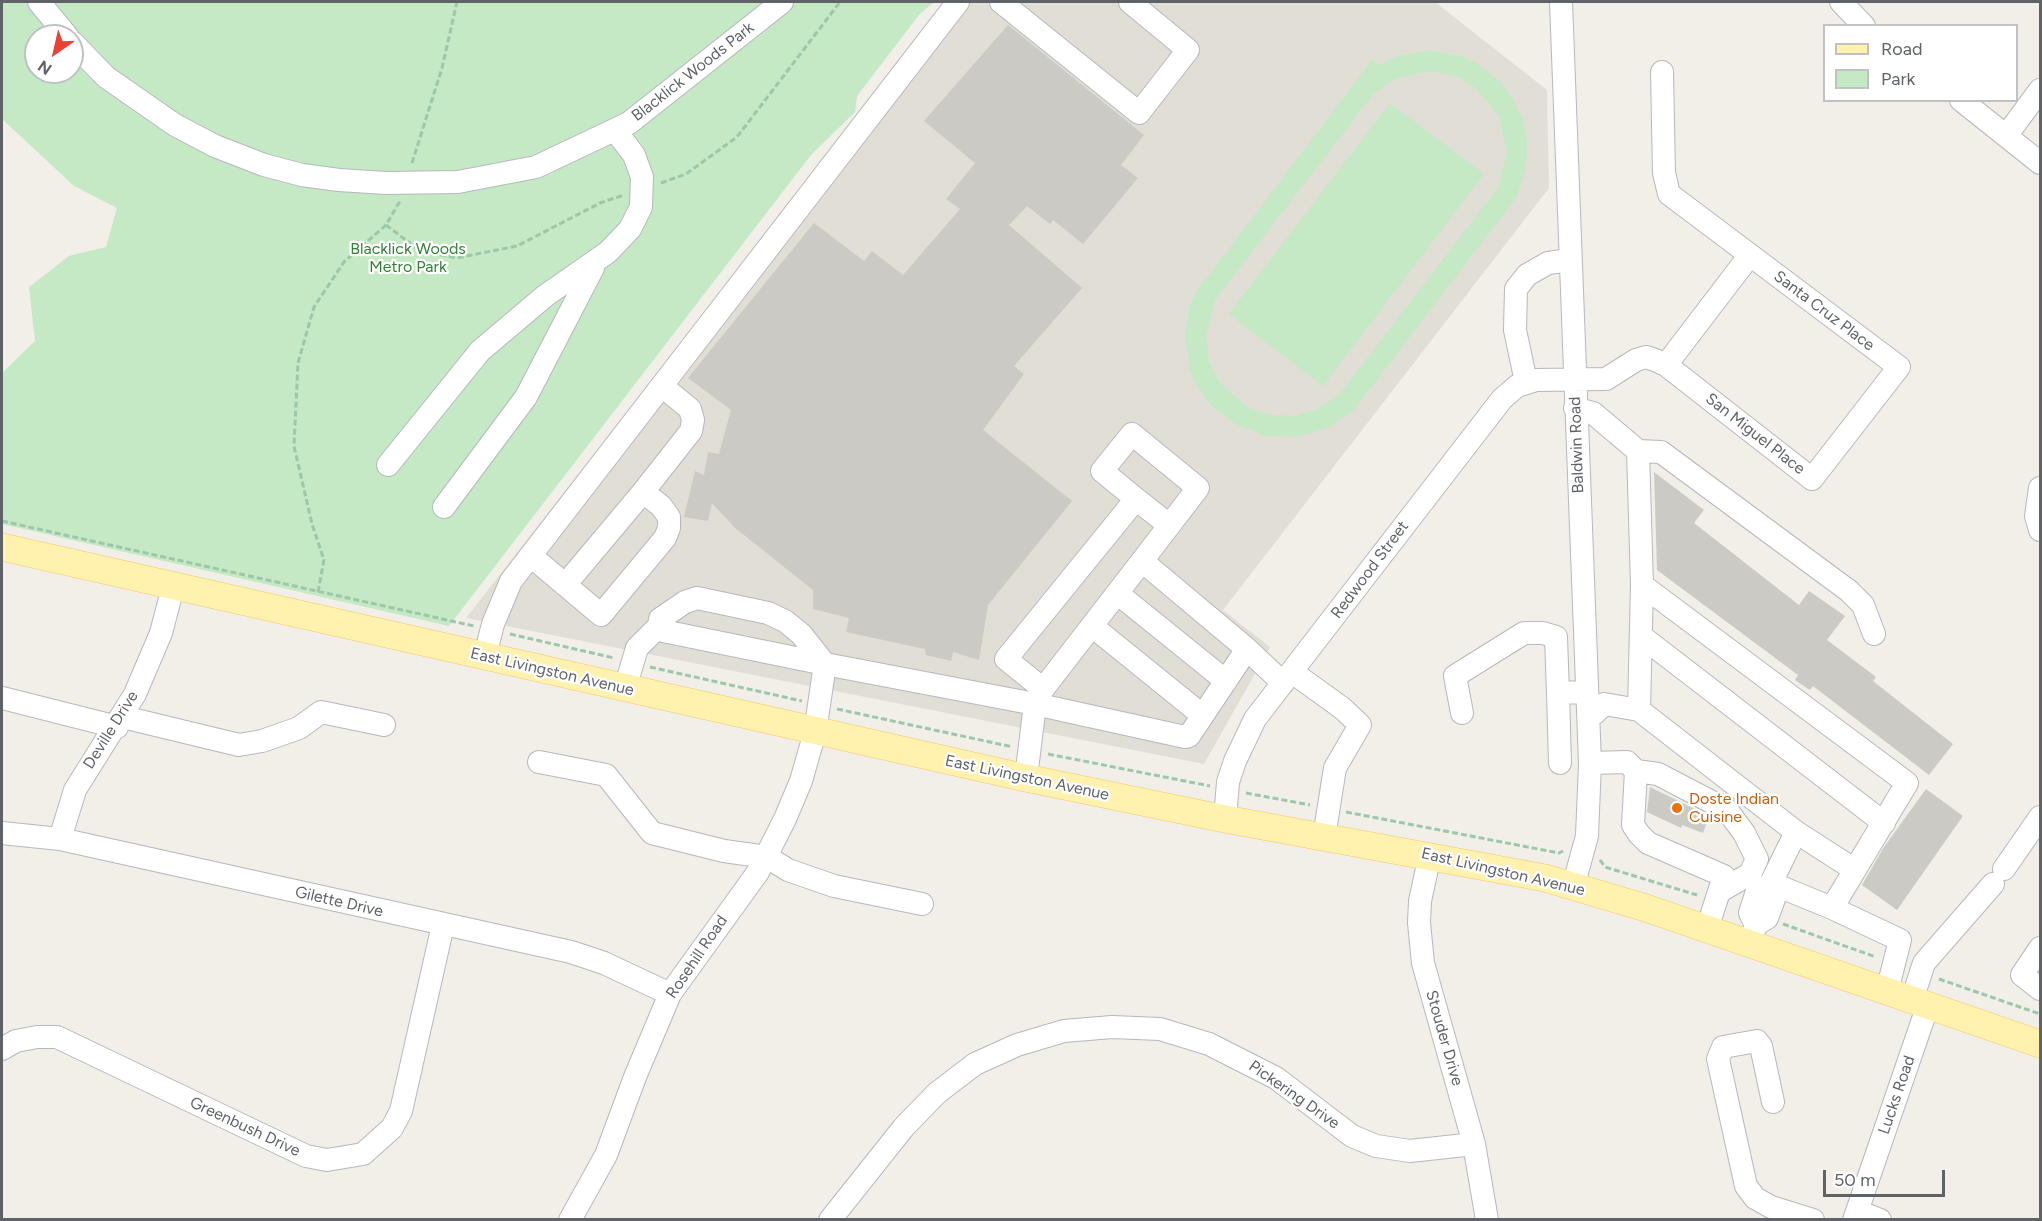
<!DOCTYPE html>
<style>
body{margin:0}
#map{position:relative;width:2042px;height:1221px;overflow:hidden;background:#f1efe8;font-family:Figtree,sans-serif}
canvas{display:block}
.frame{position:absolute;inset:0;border:3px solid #5f6368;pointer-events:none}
.legend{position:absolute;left:1823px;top:24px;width:195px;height:78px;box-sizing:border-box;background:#fff;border:2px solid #bfc1c3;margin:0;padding:8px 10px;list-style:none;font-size:18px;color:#5f6368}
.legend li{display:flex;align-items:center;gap:12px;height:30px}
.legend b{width:30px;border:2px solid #bfc1c3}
.north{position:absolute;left:24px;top:24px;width:60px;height:60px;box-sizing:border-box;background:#fff;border:2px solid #bfc1c3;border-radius:50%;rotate:214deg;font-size:16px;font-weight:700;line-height:24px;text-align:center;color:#5f6368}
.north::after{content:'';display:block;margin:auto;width:21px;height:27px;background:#ea4335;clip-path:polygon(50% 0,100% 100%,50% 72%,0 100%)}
.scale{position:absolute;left:1823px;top:1170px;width:122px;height:27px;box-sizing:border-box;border:3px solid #5f6368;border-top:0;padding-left:8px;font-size:18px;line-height:21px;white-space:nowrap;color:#5f6368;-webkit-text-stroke:4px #fff;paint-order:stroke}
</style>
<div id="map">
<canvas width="2042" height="1221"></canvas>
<div class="frame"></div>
<ul class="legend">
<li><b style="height:8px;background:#fff2af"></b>Road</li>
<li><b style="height:16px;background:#c5e8c5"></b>Park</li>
</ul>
<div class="north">N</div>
<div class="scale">50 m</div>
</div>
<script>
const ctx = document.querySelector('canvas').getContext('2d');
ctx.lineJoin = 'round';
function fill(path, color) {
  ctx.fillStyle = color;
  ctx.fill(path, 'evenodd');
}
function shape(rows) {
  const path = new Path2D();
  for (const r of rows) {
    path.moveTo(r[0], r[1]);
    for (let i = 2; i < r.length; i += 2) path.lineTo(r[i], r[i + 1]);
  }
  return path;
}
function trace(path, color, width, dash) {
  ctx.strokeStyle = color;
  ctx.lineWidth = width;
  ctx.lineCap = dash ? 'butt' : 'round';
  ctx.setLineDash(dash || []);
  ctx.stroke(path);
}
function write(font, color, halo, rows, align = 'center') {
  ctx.font = font + ' Figtree,sans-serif';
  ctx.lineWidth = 4.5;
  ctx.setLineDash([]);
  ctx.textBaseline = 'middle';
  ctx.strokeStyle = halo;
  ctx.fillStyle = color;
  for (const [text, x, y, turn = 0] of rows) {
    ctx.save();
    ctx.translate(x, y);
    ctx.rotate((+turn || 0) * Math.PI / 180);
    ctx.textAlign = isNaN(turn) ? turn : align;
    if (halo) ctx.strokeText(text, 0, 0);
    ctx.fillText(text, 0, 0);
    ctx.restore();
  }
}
const education = shape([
 [946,2,1435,2,1547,90,1549,188,1223,610,1270,647,1204,764,466,618]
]);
const green = shape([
 [2,2,934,2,919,15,857,96,855,112,811,155,449,626,2,524,2,373,35,341,29,287,69,256,106,247,117,208,74,186,2,119],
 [36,36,72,36,72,72,36,72],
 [1431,51,1462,56,1476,63,1501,82,1510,94,1524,122,1527,137,1526,168,1516,198,1353,411,1327,428,1297,437,1266,436,1237,425,1212,406,1194,381,1189,366,1185,335,1190,305,1197,291,1372,60,1378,65,1400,55],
 [1430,71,1455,76,1476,88,1499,116,1507,152,1498,188,1339,395,1318,409,1295,416,1270,415,1247,407,1220,383,1209,361,1206,336,1215,300,1374,93,1395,79],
 [1390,103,1484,174,1323,386,1229,314]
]);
const building = shape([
 [1008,25,1144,135,1121,165,1138,178,1083,244,1053,220,1050,224,1027,206,1009,225,1082,288,1014,366,1024,374,983,430,1072,501,988,605,979,660,953,652,951,661,926,655,925,649,846,632,849,618,813,609,813,590,734,527,712,503,708,521,684,517,695,471,704,475,708,452,719,454,731,410,688,378,814,223,864,261,872,251,903,275,960,209,946,199,975,163,924,121],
 [1654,472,1704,510,1694,523,1799,605,1809,591,1845,616,1827,640,1876,677,1873,681,1953,744,1929,775,1813,686,1810,690,1795,680,1798,675,1657,570],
 [1650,787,1709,816,1703,833,1682,825,1681,828,1647,812],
 [1926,789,1963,816,1897,910,1862,885,1884,847]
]);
const path = shape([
 [412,163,442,68,457,2],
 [661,183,686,174,737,137,840,2],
 [386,225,419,250,457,258,517,246,600,203,624,195],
 [2,521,474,626],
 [318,592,324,560,312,524,294,446,298,363,314,307,344,262,386,225,400,201],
 [510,634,614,658],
 [650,667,802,701],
 [837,709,1013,747],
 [1048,754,1210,786],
 [1246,793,1310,805],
 [1346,812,1559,853,1563,851],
 [1600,860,1605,867,1697,895],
 [1783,924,1876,957],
 [1939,979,2040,1014]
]);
const minor = shape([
 [39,2,67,36],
 [1001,2,1139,113,1188,50,1130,2],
 [1561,2,1590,763,1587,836,1573,887],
 [1841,2,1864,26],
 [72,42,106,77,175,125,215,146,264,165,302,175,339,180,386,183,458,182,536,167,629,123,782,2],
 [1961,100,2040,163],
 [2006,136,2040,90],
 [1666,365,1750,255],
 [1526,382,1515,330,1516,289,1527,275,1548,263,1570,260],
 [1575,408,1593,413,1638,451,1642,585,1639,710],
 [1638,451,1661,452,1849,591,1863,605,1874,634],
 [388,465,480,351,545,296,608,252,630,229,641,207,642,177,634,155,615,130],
 [2040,488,2036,516,2040,530],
 [1136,499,1169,525],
 [444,507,526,397,593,268],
 [531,556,601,615,665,538,669,528,669,517,661,506,643,492,691,431,693,420,690,409,662,386],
 [565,585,643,492],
 [1642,585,1907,783,1832,908,1900,940,1887,991],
 [1117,593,1226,681],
 [1092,626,1202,715],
 [1641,636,1884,823],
 [1247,649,1142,561,1043,689,1035,704,1185,737,1189,736,1247,649,1283,683],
 [485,656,493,624,511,581,958,2],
 [1292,672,1342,708,1360,725,1335,768,1324,837],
 [625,688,637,648,659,626,660,619,685,602,697,598,768,613,785,621,801,634,825,664,663,631,659,626],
 [1043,689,1006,659,1136,499,1102,471,1132,434,1198,488,1142,561],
 [1558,693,1560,763],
 [2,698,117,727],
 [1462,713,1455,676,1524,633,1543,633,1556,637,1558,693,1587,692],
 [1595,713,1604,704,1639,710,1796,832,1771,883,1756,894,1750,913,1756,925],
 [123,717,239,745,262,741,299,728,321,712,384,725],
 [539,762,606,775,652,833,724,851,767,857,788,870,834,886,922,904],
 [1590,763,1627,762,1636,771,1633,825,1639,834,1648,843,1724,876,1707,929],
 [1636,771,1658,774,1727,810,1744,833,1757,859,1750,874,1720,891],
 [1225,819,1228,782,1235,761,1255,719,1502,399,1517,386,1536,380,1606,379,1636,360,1646,357,1655,360,1666,365,1812,479,1899,367,1669,194,1664,173,1662,72],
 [1796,832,1855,870],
 [2,833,60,839,571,952,604,963,670,994],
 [60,839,75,790,135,694,161,633,173,587],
 [1430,855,1420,901,1419,923,1423,963,1474,1144,1487,1220],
 [2004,869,2040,817],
 [1771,883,1832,908],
 [1752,936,1756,925,1767,918,1774,899,1771,883],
 [2040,948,2022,975,2040,989],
 [1912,1000,1924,963,1993,884],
 [2,1049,16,1041,37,1037,57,1037,306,1156,327,1160,363,1154,392,1128,401,1111,443,925],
 [1773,1102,1761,1046,1757,1041,1723,1047,1718,1059,1746,1186,1755,1198,1771,1207,1813,1220],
 [1857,1211,1880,1220],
 [570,1220,606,1155,635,1077,670,994,758,872,785,819,801,781,815,732,825,664,1035,704,1026,778],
 [830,1220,904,1127,937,1093,975,1064,1017,1045,1064,1031,1112,1027,1160,1029,1209,1044,1276,1078,1352,1136,1376,1146,1410,1151,1474,1144],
 [1854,1220,1928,1005]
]);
const major = shape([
 [2,547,1026,778,1225,819,1545,878,1646,908,2040,1044]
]);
const markers = [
 [1677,808,6,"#e8710a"]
];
const streetNames = [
 ["Blacklick Woods Park",693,72,-38],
 ["Santa Cruz Place",1824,311,37],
 ["San Miguel Place",1755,434,38],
 ["Baldwin Road",1577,445,-92],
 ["Redwood Street",1370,570,-53],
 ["East Livingston Avenue",552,672,13],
 ["Deville Drive",111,730,-58],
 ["East Livingston Avenue",1027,778,12],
 ["East Livingston Avenue",1503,872,13],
 ["Gilette Drive",339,902,13],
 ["Rosehill Road",697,957,-56],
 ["Stouder Drive",1444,1038,74],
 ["Pickering Drive",1294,1095,35],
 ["Lucks Road",1897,1095,-71],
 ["Greenbush Drive",245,1127,25]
];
const parkNames = [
 ["Blacklick Woods",408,249],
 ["Metro Park",408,267]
];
const foodNames = [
 ["Doste Indian",1689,799],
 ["Cuisine",1689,817]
];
fill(education, '#e1ded6');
fill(green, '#c5e8c5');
fill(building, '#cccac5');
trace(minor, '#b5b8bc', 24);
trace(major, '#f2c960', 28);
trace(path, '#9cc7a9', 3, [6, 3]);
trace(minor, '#fff', 22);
trace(major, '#fff2af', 27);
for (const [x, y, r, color] of markers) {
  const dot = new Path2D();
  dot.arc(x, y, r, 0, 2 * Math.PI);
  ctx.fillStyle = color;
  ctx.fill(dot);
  trace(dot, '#fff', 2);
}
write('16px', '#5f6368', '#fff', streetNames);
write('16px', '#348238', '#fff', parkNames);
write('16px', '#c56008', '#fff', foodNames, 'left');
</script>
